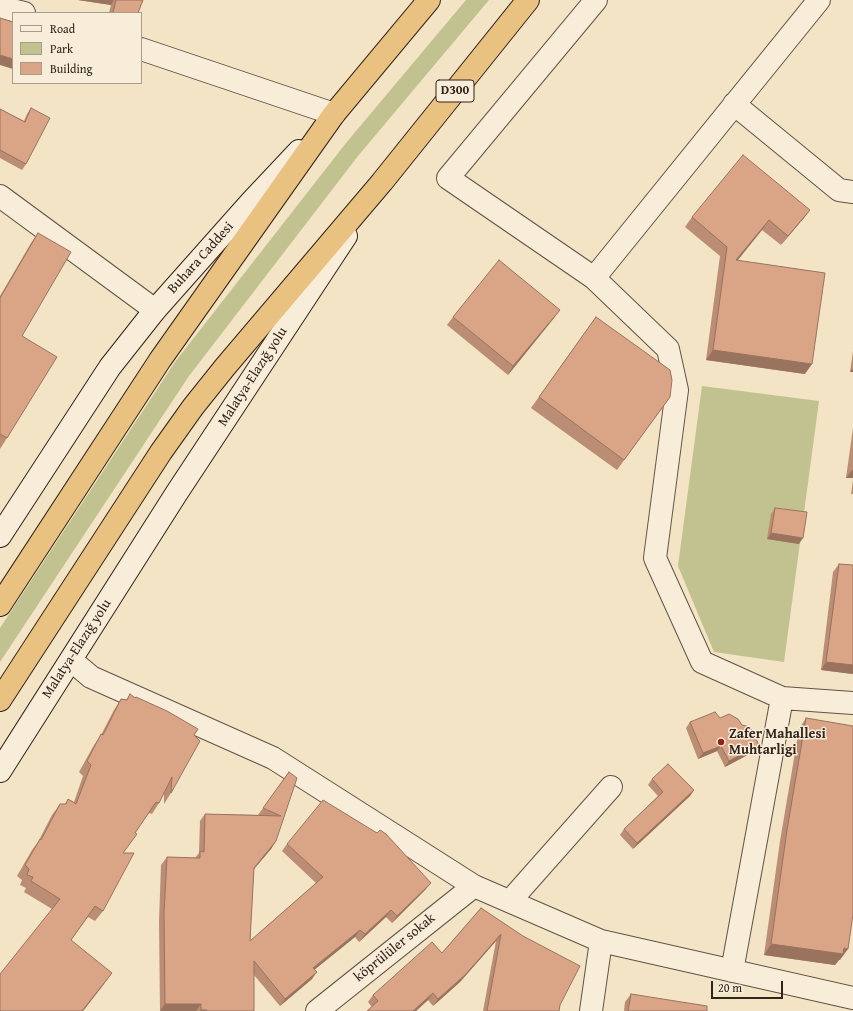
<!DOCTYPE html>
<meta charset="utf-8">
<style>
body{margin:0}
#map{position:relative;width:853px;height:1011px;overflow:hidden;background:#f2e4c4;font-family:"Gentium Book Plus",serif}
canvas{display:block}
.legend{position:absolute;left:12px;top:12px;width:130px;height:72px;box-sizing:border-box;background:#f7edd9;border:1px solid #a89c8d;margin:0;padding:5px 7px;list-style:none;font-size:12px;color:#32231b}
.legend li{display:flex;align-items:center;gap:8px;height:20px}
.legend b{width:20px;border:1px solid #a89c8d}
.scale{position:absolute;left:711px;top:981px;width:72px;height:18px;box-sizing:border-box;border:2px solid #32231b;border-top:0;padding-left:5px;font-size:12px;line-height:14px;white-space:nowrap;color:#32231b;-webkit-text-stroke:3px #f7edd9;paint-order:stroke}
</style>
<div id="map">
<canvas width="853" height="1011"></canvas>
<ul class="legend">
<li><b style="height:5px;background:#f7edd9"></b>Road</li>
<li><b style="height:11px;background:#c1c290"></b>Park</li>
<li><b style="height:11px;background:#daa487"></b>Building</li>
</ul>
<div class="scale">20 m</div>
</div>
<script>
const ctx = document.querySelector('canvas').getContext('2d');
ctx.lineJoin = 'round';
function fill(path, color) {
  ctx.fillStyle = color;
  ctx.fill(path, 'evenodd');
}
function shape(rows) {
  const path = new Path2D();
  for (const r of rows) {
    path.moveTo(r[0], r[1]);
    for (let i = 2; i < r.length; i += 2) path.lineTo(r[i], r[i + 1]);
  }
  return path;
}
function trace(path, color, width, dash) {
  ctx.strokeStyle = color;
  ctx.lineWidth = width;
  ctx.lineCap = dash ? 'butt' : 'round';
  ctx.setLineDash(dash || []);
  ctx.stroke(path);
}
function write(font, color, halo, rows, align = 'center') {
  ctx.font = font + ' "Gentium Book Plus",serif';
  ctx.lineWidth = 3;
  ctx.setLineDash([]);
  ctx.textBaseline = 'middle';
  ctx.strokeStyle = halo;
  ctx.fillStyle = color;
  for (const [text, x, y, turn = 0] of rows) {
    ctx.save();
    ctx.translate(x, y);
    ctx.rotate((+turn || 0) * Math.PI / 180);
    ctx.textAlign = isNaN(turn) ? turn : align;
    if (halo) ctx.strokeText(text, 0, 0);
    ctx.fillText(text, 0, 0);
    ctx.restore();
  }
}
const green = shape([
 [466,0,489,0,358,156,189,376,0,662,0,628,175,362,346,143],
 [702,386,819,401,784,662,714,652,678,566]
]);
const street = shape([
 [596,0,448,178,594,278,668,349,677,390,655,558,702,662,782,698,853,703],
 [0,7,24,13],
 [141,49,334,114],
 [734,104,839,190,853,192],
 [0,196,155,310],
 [594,278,819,0],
 [71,660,91,677,273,758,474,886,601,941,591,1011],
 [510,901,611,787],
 [601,941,853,998],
 [732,971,782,698],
 [317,1011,474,886]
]);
const secondary = shape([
 [0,536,110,367,155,310,251,202,299,151],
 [0,771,176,494,346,236]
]);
const highway = shape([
 [0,605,160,360,334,114,429,0],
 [0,700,161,452,193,407,225,367,382,182,528,0]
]);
const wall = shape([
 [78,0,143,0,138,13,109,13,111,5],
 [31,108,26,164,22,170,0,158,0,109,24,121,27,114],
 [810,210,803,219,781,245,762,230,737,260,805,374,706,360,720,256,685,227,692,217],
 [38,233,22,336,7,438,0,449,0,296,31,243],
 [453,317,554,318,508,375,447,325],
 [596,317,670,397,617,470,531,408],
 [853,351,853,372,850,372],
 [853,428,853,478,846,478],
 [853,480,853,494,851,494],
 [775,508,799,544,767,539,771,514],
 [839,564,853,674,821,670,833,572],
 [130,694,194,735,171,793,164,804,164,792,159,803,152,814,149,813,135,833,123,853,103,911,95,921,88,917,71,940,104,984,83,1011,52,909,24,892,26,888,20,885,22,880,17,876,32,850,38,842,52,815,60,804,65,804,68,799,74,802,83,776,79,772,94,745,101,735,114,710,121,699,126,700],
 [720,718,742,725,759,745,755,751,725,767,717,751,698,759,686,728,690,722],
 [806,718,840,960,839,960,835,965,764,955,780,841,799,729],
 [289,772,276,841,271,849,254,869,250,941,316,883,282,851,287,844,431,883,425,890,392,923,386,917,359,942,355,937,315,969,312,979,280,1006,254,975,254,1011,160,1011,159,921,161,865,167,857,195,858,199,853,200,821,205,814,258,815],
 [652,779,694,790,690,796,633,849,620,835,624,829,658,796,648,785],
 [481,908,560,1005,559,1011,483,1011,496,941,460,982,433,1006,428,1000,416,1011,367,1011,372,1007,368,1002,373,995,442,953],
 [631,994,707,1011,624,1011,625,1002]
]);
const shadedWall = shape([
 [78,0,114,0,111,5],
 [0,55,13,59,13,69,0,65],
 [810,210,803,219,781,245,788,236],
 [769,220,762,230,730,270,736,260],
 [560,310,554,318,508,375,513,366],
 [713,350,812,364,805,374,706,360],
 [853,368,853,372,850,372],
 [852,470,853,470,853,478,846,478],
 [771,533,803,538,799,544,767,539],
 [826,662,853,665,853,674,821,670],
 [759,745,755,751,725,767,729,761],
 [721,746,717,751,698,759,703,753],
 [694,790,690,796,633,849,637,843],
 [276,841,271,849,249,875,254,868],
 [431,883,425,890,392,923,397,916],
 [391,910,386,917,359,942,365,934],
 [360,930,355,937,308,975,313,968],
 [501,934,496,941,460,982,433,1006,438,999],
 [771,944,844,948,848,949,840,960,839,960,835,965,764,955],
 [317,972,312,979,280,1006,285,999],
 [112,973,104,984,83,1011,82,1011],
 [433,993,428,1000,416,1011,413,1011],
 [165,1004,201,1004,196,1011,160,1011],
 [201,1010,207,1010,206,1011,200,1011]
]);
const building = shape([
 [116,0,143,0,138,13,113,13,116,0],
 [0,18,13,22,13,59,0,55,0,18],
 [31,108,50,118,26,164,0,150,0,109,25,122,31,108],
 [743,155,810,210,788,236,769,220,736,260,825,273,812,364,713,350,727,247,692,217,743,155],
 [38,233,71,252,22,336,57,357,7,438,0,434,0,298,38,233],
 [499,260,560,310,513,366,453,317,499,260],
 [596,317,670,370,672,380,670,397,624,460,539,397,596,317],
 [775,508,807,512,803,538,771,533,775,508],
 [839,564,853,565,853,665,826,662,839,564],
 [130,694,135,698,136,697,167,711,198,729,194,735,200,741,171,793,172,777,159,803,156,802,135,833,137,834,123,853,134,853,103,911,95,906,71,940,112,973,82,1011,0,1011,0,974,60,899,31,881,33,877,27,875,29,869,25,865,40,839,41,840,60,804,66,804,68,799,76,804,91,765,87,761,101,734,103,735,121,699,127,700,130,694],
 [715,712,720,718,729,714,738,719,742,725,750,727,759,745,729,761,721,746,703,753,690,722,715,712],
 [806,718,853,726,853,914,848,949,844,948,843,954,771,944,787,830,806,718],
 [668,764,694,790,637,843,624,829,663,792,652,779,668,764],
 [289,772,297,778,276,841,254,868,250,941,323,877,287,844,323,800,377,833,380,830,386,834,431,883,397,916,391,910,365,934,360,930,313,968,317,972,285,999,254,961,254,1011,207,1011,207,1010,201,1010,201,1004,165,1004,164,913,167,857,200,858,200,851,204,852,205,814,281,816,263,808,289,772],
 [481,908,523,936,580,966,560,1005,559,1011,487,1011,501,934,465,975,438,999,433,993,413,1011,367,1011,378,1001,373,995,432,942,442,953,481,908],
 [631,994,707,1006,707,1011,628,1011,631,994]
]);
const markers = [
 [721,742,4,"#8f2418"]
];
const shields = [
 [455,91,38]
];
const shieldNames = [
 ["D300",455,91]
];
const streetNames = [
 ["Buhara Caddesi",201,258,-48],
 ["Malatya-Elazığ yolu",253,377,-57],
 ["Malatya-Elazığ yolu",77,649,-57],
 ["köprülüler sokak",395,948,-39]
];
const poiNames = [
 ["Zafer Mahallesi",729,734],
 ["Muhtarligi",729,750]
];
fill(green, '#c1c290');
trace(street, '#625345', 24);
trace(secondary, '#32231b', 24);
trace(highway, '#32231b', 24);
trace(street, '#f7edd9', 22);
trace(secondary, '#f7edd9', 22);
trace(highway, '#e9c282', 22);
fill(wall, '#bb8d74');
fill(shadedWall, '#99735e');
fill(building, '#daa487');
trace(building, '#99735e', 1);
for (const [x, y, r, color] of markers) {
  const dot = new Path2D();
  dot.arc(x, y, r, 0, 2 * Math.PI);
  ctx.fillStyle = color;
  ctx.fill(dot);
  trace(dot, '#f7edd9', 1.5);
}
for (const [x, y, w] of shields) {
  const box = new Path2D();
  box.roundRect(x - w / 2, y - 11, w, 22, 3);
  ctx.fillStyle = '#f7edd9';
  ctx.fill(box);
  trace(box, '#32231b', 1);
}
write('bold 13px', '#32231b', null, shieldNames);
write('14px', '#32231b', '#f7edd9', streetNames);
write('bold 14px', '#32231b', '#f7edd9', poiNames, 'left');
</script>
